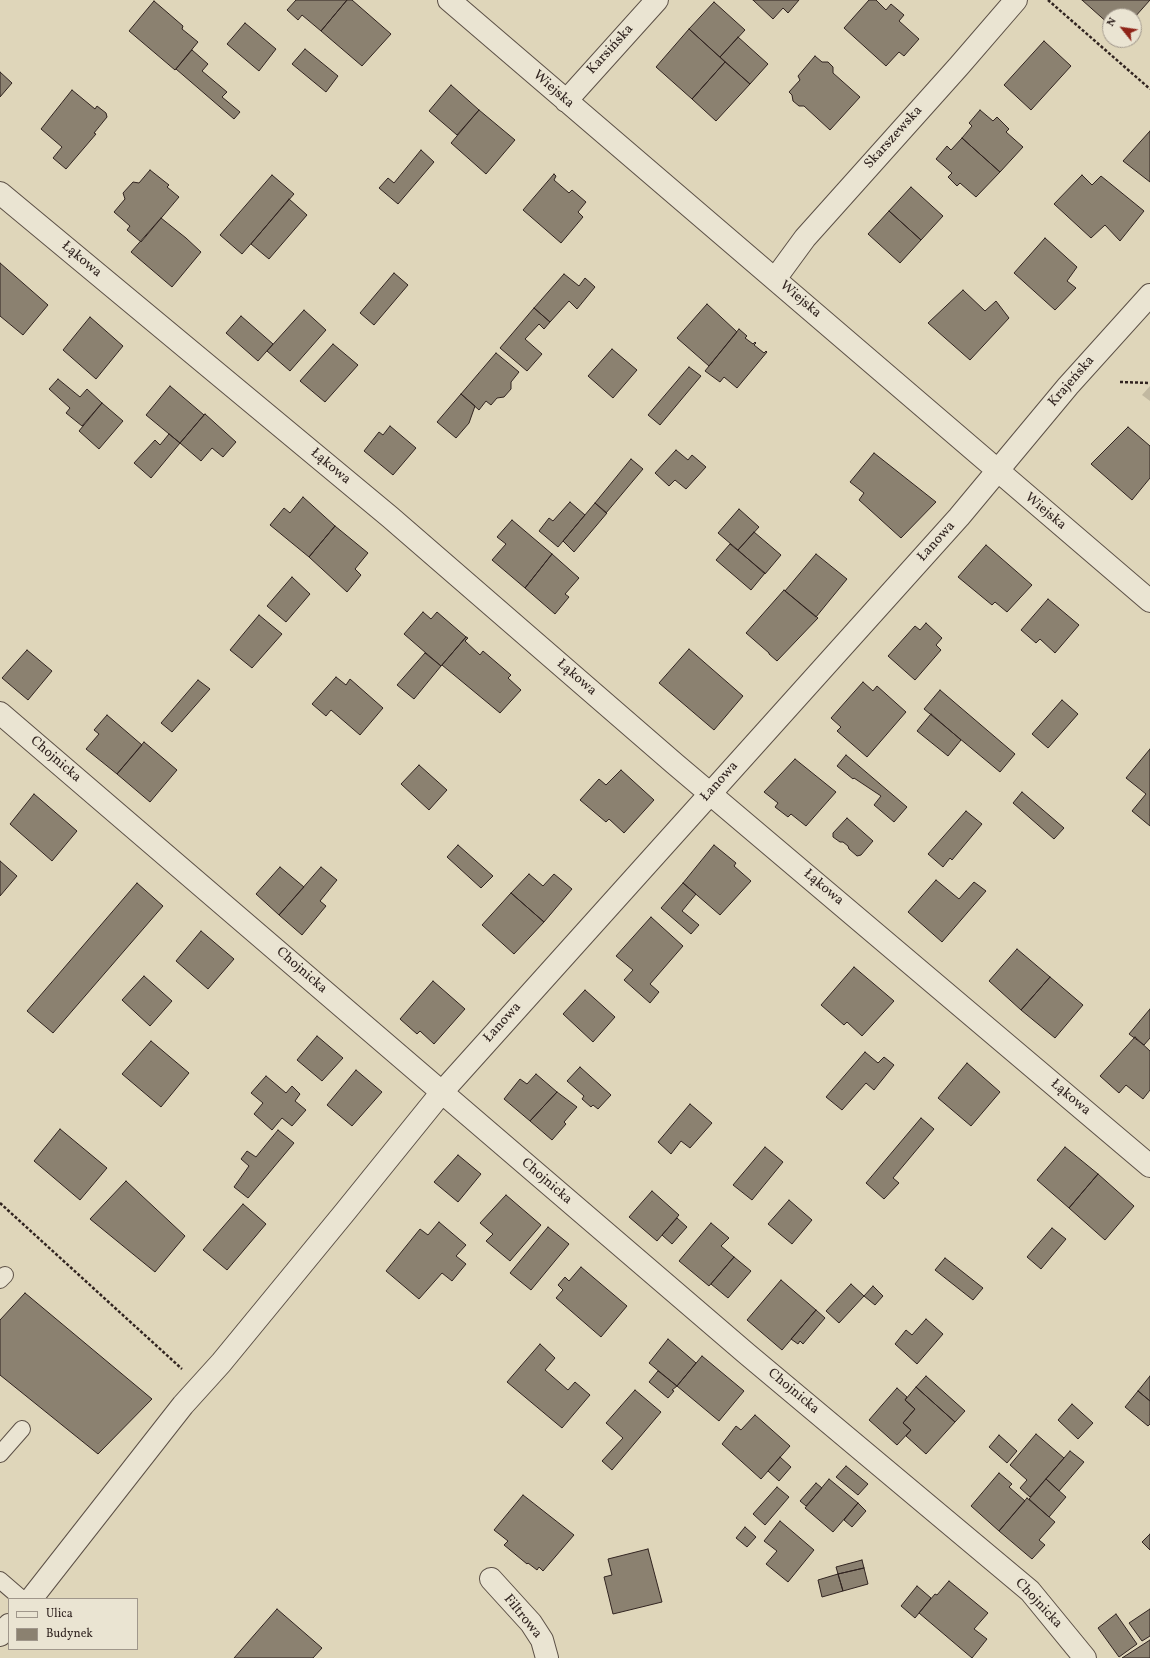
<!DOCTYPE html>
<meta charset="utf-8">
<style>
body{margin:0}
#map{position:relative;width:1150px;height:1658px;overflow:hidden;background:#dfd6ba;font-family:Vollkorn,serif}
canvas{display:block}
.legend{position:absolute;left:8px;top:1598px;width:130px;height:52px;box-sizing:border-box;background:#eae4d2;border:1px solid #a0978b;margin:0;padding:5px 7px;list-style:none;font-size:12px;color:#312420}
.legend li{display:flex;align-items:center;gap:8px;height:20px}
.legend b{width:20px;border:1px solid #a0978b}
.north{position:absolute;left:1102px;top:8px;width:40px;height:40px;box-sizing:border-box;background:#eae4d2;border:1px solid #a0978b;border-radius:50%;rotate:300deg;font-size:11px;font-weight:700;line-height:16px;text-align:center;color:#312420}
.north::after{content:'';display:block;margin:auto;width:14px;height:18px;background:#8f2418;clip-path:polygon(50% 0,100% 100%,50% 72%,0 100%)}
</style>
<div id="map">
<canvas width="1150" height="1658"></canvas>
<ul class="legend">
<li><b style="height:5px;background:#eae4d2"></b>Ulica</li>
<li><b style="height:11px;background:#8b8170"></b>Budynek</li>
</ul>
<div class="north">N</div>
</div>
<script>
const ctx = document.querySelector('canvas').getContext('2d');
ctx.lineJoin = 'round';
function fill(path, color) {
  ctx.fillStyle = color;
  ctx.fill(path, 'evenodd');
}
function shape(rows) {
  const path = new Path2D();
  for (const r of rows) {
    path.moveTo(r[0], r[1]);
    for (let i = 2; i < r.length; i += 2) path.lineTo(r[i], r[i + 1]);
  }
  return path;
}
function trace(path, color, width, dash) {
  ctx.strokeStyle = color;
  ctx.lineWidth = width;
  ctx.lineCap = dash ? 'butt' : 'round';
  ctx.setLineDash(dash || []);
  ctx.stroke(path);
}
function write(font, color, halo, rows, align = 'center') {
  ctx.font = font + ' Vollkorn,serif';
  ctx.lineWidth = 3.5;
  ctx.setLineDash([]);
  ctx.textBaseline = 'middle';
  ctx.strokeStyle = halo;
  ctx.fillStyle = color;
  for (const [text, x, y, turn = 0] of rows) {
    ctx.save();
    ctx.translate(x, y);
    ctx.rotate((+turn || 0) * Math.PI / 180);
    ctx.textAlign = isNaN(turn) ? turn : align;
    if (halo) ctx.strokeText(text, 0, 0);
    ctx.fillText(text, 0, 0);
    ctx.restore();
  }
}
const green = shape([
 [1150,386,1150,401,1142,395]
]);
const building = shape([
 [296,0,347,0,321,31,302,15,298,20,287,10,296,0],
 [347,0,352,0,391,34,362,66,321,31,347,0],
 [753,0,799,0,788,13,783,8,773,19,753,0],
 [869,0,876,0,886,10,891,4,904,15,899,21,919,39,904,56,899,52,886,66,844,28,869,0],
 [1082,0,1150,0,1134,18,1134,16,1110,16,1110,25,1082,0],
 [154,1,183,26,182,29,198,42,175,70,129,31,154,1],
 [714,2,745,30,720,57,689,29,714,2],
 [245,23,276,49,259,71,227,44,245,23],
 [689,29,725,62,692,99,656,67,689,29],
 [738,37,768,64,750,84,720,57,738,37],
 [1044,41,1071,66,1031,110,1004,85,1044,41],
 [305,49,338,76,326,92,292,64,305,49],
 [192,50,208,64,202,71,227,92,222,97,240,112,234,119,176,69,192,50],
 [815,56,822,62,828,62,833,67,833,73,860,97,830,130,804,106,799,106,793,101,792,95,789,92,800,80,798,76,815,56],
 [725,62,750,84,716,121,692,99,725,62],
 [0,72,12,83,0,97,0,72],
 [451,85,479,110,457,135,429,111,451,85],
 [72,90,95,109,97,106,106,113,107,117,94,133,96,134,66,169,53,158,62,147,41,129,72,90],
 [479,110,515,140,486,174,451,143,479,110],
 [980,110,993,121,997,117,1009,129,1006,132,1023,147,1000,172,962,138,972,126,969,123,980,110],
 [1150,131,1150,182,1123,161,1150,131],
 [962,138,1000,172,976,197,960,183,957,186,948,177,952,173,936,159,947,146,951,150,962,138],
 [421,150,434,162,398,204,379,188,388,178,394,183,421,150],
 [150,170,169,185,167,187,179,197,141,242,127,230,130,226,114,212,125,199,123,193,133,182,139,183,150,170],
 [554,174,556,176,554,180,569,193,572,190,586,202,578,212,583,217,561,243,523,210,554,174],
 [272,175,294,194,242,254,220,235,272,175],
 [1082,175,1092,185,1101,176,1144,211,1120,241,1105,225,1091,238,1054,204,1082,175],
 [911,187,943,216,921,240,889,211,911,187],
 [289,199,307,215,269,259,251,244,289,199],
 [889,211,921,240,900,263,868,234,889,211],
 [161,218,186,238,201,252,172,287,131,252,161,218],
 [1045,238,1077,267,1067,281,1076,288,1055,310,1014,273,1045,238],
 [0,263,48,305,23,335,0,316,0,263],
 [394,273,408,285,374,325,360,313,394,273],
 [564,274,579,286,585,278,595,287,577,309,569,301,550,322,534,308,564,274],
 [963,290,985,311,996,301,1009,318,970,360,928,323,963,290],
 [707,304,737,332,709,366,677,338,707,304],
 [534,308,550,322,544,329,539,324,525,339,542,354,527,371,500,348,534,308],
 [304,310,326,330,290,371,267,351,304,310],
 [241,316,273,344,258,361,226,333,241,316],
 [90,317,123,346,96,379,63,350,90,317],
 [739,329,747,336,745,338,753,344,755,342,756,343,754,345,764,353,766,351,767,352,737,388,724,377,720,382,705,371,739,329],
 [333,344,358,365,325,402,300,381,333,344],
 [612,349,637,370,613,398,588,376,612,349],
 [496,353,519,372,511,382,511,389,504,397,497,398,491,405,486,401,479,410,461,394,496,353],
 [689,367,701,376,660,425,648,415,689,367],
 [58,379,80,397,87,389,102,403,82,426,66,413,70,408,49,389,58,379],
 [170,386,204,415,180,443,146,415,170,386],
 [461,394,475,406,469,423,456,438,437,422,461,394],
 [102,403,123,421,99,449,79,431,102,403],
 [205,414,236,442,223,457,212,448,201,461,180,443,205,414],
 [390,426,416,448,393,475,364,451,379,432,383,435,390,426],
 [1128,427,1150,446,1150,478,1132,500,1091,464,1128,427],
 [169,434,180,443,151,478,134,463,155,440,160,445,169,434],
 [676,450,688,460,692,455,706,467,686,489,675,480,669,486,655,473,676,450],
 [874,453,936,502,901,538,859,500,864,493,850,482,874,453],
 [631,459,643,469,606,513,595,503,631,459],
 [303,497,335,526,309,557,270,525,284,508,290,513,303,497],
 [570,502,585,515,558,547,539,531,549,518,553,521,570,502],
 [595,503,607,513,574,552,563,541,595,503],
 [739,509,759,527,738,550,718,533,739,509],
 [512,520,552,554,525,588,492,560,506,544,497,537,512,520],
 [335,526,368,553,355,569,361,575,347,592,309,557,335,526],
 [754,532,781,555,765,574,738,550,754,532],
 [730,544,765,573,751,590,716,560,730,544],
 [986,545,1032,585,1007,612,995,602,992,605,958,577,986,545],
 [552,554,579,578,565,594,569,597,555,614,525,588,552,554],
 [816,554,847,579,816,617,785,591,816,554],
 [292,577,310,594,286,622,267,606,292,577],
 [784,590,818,618,777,661,769,654,769,653,746,633,784,590],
 [1048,599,1079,625,1055,653,1040,639,1036,643,1021,630,1048,599],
 [423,612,431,619,437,612,466,637,441,666,404,634,423,612],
 [259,615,282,634,252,668,230,650,259,615],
 [926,623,942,638,936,645,941,650,915,680,888,656,915,626,920,630,926,623],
 [466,637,468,638,465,641,480,655,483,651,511,675,508,678,521,690,500,713,442,665,466,637],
 [689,649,743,696,714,730,659,683,689,649],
 [27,650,52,671,28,700,2,678,27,650],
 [425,653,441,666,414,699,397,685,425,653],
 [336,677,346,685,350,679,383,708,360,735,331,710,326,716,312,704,336,677],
 [198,680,210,689,172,732,161,723,198,680],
 [863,682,873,691,877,686,906,712,867,757,837,731,841,727,831,718,863,682],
 [940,690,1015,754,1000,772,924,709,940,690],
 [1062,700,1078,714,1048,748,1032,734,1062,700],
 [931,714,961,740,948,756,917,731,931,714],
 [107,715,142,745,117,774,86,749,99,734,94,730,107,715],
 [144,742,177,770,150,802,117,774,144,742],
 [1150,749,1150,826,1132,811,1146,794,1126,778,1150,749],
 [846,755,907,807,894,822,874,805,881,796,854,778,853,779,837,766,846,755],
 [795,759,836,792,806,826,791,814,788,817,775,807,778,803,764,792,795,759],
 [419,765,447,790,429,810,401,784,419,765],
 [621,770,654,800,624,833,609,819,606,822,580,800,599,779,606,785,621,770],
 [1022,792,1064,828,1054,839,1013,803,1022,792],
 [34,794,77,831,52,861,10,824,34,794],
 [966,811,982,824,952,860,950,858,943,867,928,854,966,811],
 [847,818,873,841,861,855,857,856,849,849,848,846,843,842,840,842,833,837,833,833,847,818],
 [458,845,493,876,481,888,447,857,458,845],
 [714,845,736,863,734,866,751,881,720,915,683,883,714,845],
 [0,861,17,876,0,896,0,861],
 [280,867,304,887,279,915,256,894,280,867],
 [321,867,337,880,320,901,326,906,302,935,279,915,321,867],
 [529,874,543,886,554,874,572,889,544,922,511,893,529,874],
 [936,880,959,899,974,882,986,891,942,942,908,912,936,880],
 [137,883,163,906,53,1033,27,1011,137,883],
 [683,883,696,894,682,911,699,925,691,934,661,908,683,883],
 [511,893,544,922,514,954,482,925,511,893],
 [651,917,683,946,650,984,659,992,650,1003,624,980,633,970,616,956,651,917],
 [201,931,234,959,208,989,176,961,201,931],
 [1017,949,1050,977,1021,1010,989,981,1017,949],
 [854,967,894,1001,862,1036,847,1022,844,1025,821,1005,854,967],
 [144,976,172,1001,150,1026,122,1000,144,976],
 [1050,977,1083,1005,1055,1038,1021,1010,1050,977],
 [433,981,465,1009,434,1044,420,1031,417,1034,400,1019,433,981],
 [585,990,615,1017,593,1042,563,1014,585,990],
 [1150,1009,1150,1038,1144,1045,1129,1034,1150,1009],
 [317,1036,343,1058,322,1081,297,1060,317,1036],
 [1135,1037,1150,1051,1150,1090,1143,1099,1126,1085,1119,1093,1100,1076,1135,1037],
 [151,1041,189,1073,161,1107,122,1074,151,1041],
 [865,1052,878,1063,884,1057,894,1065,874,1090,866,1083,842,1110,826,1097,865,1052],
 [967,1063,1000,1092,971,1126,938,1098,967,1063],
 [580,1067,611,1095,598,1109,593,1105,591,1107,582,1099,584,1096,567,1081,580,1067],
 [356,1070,382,1092,352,1126,327,1105,356,1070],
 [536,1074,557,1092,530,1121,504,1099,520,1079,527,1084,536,1074],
 [266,1076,286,1093,292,1086,300,1094,295,1101,306,1110,292,1126,282,1118,272,1130,254,1114,263,1103,251,1093,266,1076],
 [557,1092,577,1107,564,1122,566,1124,552,1140,530,1121,557,1092],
 [690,1104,712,1123,690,1148,681,1141,671,1154,658,1142,690,1104],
 [921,1118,934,1129,893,1178,899,1183,884,1199,866,1183,921,1118],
 [60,1129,107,1168,80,1200,34,1161,60,1129],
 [278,1130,294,1143,248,1198,234,1187,249,1166,241,1159,247,1151,256,1157,278,1130],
 [765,1147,783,1162,752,1200,733,1185,765,1147],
 [1065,1147,1098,1174,1069,1208,1037,1180,1065,1147],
 [458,1155,481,1174,458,1202,434,1182,458,1155],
 [1098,1174,1134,1206,1105,1240,1069,1208,1098,1174],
 [126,1181,185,1236,155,1272,90,1219,126,1181],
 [652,1191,679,1215,657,1241,629,1217,652,1191],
 [506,1195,541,1225,510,1261,486,1241,493,1234,480,1223,506,1195],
 [789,1200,812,1220,792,1244,768,1224,789,1200],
 [243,1204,266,1224,227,1270,203,1250,243,1204],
 [677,1218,687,1227,672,1244,662,1235,677,1218],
 [439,1222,466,1245,456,1256,466,1264,452,1281,442,1273,419,1299,386,1271,420,1229,428,1235,439,1222],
 [711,1223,729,1238,721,1246,734,1257,709,1286,679,1261,711,1223],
 [548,1227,569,1244,531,1290,510,1273,548,1227],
 [1052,1228,1066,1239,1041,1269,1027,1257,1052,1228],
 [734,1257,751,1271,728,1298,711,1284,734,1257],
 [945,1258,983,1288,973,1300,935,1270,945,1258],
 [581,1267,627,1306,601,1337,556,1298,563,1290,558,1285,565,1277,569,1281,581,1267],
 [781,1280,816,1310,782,1350,747,1320,781,1280],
 [851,1284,864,1296,839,1323,826,1311,851,1284],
 [873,1286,883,1296,875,1305,864,1296,873,1286],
 [25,1293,152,1399,98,1454,0,1375,0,1320,25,1293],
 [816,1310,825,1318,803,1344,800,1341,798,1344,791,1339,816,1310],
 [926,1319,943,1334,917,1364,895,1344,906,1330,912,1335,926,1319],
 [668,1339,696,1363,677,1386,649,1363,668,1339],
 [540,1344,555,1358,545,1370,568,1390,575,1382,590,1395,562,1428,507,1382,540,1344],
 [702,1356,744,1391,719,1421,677,1386,702,1356],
 [658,1371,677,1386,672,1390,674,1391,668,1398,649,1382,658,1371],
 [926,1376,965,1411,955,1422,916,1387,926,1376],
 [1150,1376,1150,1401,1138,1391,1150,1376],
 [916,1387,955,1422,926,1454,906,1436,911,1430,903,1423,915,1409,905,1400,916,1387],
 [897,1388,907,1397,905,1400,915,1409,903,1423,911,1430,897,1445,869,1420,897,1388],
 [635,1390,661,1412,612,1470,602,1461,623,1438,606,1423,635,1390],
 [1138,1391,1150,1401,1150,1424,1148,1426,1125,1407,1138,1391],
 [1072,1404,1093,1423,1078,1439,1058,1420,1072,1404],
 [755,1415,790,1446,761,1479,722,1444,736,1426,741,1430,755,1415],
 [1036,1434,1064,1458,1030,1497,1020,1488,1027,1480,1010,1465,1036,1434],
 [999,1435,1017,1451,1007,1463,989,1447,999,1435],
 [1070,1451,1084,1462,1059,1491,1046,1479,1070,1451],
 [780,1457,791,1467,779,1481,768,1471,780,1457],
 [846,1466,868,1484,858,1495,836,1477,846,1466],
 [999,1473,1012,1484,1009,1487,1025,1501,999,1531,971,1506,999,1473],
 [829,1479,858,1503,833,1532,805,1508,829,1479],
 [1046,1479,1066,1497,1049,1517,1029,1499,1046,1479],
 [816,1483,822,1488,806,1506,800,1501,816,1483],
 [777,1487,789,1497,765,1525,753,1514,777,1487],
 [523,1495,574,1535,543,1571,539,1567,537,1570,528,1563,527,1564,504,1545,508,1541,494,1530,523,1495],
 [1027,1498,1055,1522,1039,1540,1045,1545,1032,1559,999,1531,1027,1498],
 [858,1503,866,1511,852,1527,844,1520,858,1503],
 [780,1521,814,1550,788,1582,766,1564,777,1551,764,1541,780,1521],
 [745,1527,756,1537,747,1547,736,1538,745,1527],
 [1150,1534,1150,1550,1142,1542,1150,1534],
 [648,1549,662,1602,613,1614,604,1577,612,1575,608,1559,648,1549],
 [862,1560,864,1568,838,1574,836,1567,862,1560],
 [864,1568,868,1584,843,1591,838,1574,864,1568],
 [838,1574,843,1591,822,1597,818,1580,838,1574],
 [949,1581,988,1613,974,1629,987,1639,972,1658,919,1613,935,1594,937,1595,949,1581],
 [917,1586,931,1598,915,1618,901,1606,917,1586],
 [277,1609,322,1648,313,1658,234,1658,277,1609],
 [1150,1609,1150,1636,1142,1641,1129,1623,1150,1609],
 [1116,1614,1137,1644,1119,1657,1098,1628,1116,1614],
 [1150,1640,1150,1658,1122,1658,1150,1640]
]);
const path = shape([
 [1048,0,1150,89],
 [1120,382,1150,383],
 [0,1203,182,1369]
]);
const service = shape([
 [0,1280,5,1275],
 [0,1454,22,1429],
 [0,1580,22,1599]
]);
const minor = shape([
 [449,0,1150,601],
 [566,101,657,0],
 [0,193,390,517,675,764,1150,1166],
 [775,279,805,238,959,66,1016,0],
 [0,713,747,1354,1030,1591,1085,1658],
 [491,1579,531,1623,542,1640,547,1658],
 [31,1599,183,1405,221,1363,345,1212,442,1092,959,517,1068,386,1150,295],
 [0,1635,9,1625]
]);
const streetNames = [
 ["Karsińska",611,50,-48],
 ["Wiejska",553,90,41],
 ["Skarszewska",894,138,-48],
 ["Łąkowa",81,260,40],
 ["Wiejska",800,300,40],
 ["Krajeńska",1072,382,-49],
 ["Łąkowa",330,467,40],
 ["Wiejska",1045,512,40],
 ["Łanowa",937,542,-48],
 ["Łąkowa",576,678,41],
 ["Chojnicka",55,760,41],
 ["Łanowa",720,782,-48],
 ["Łąkowa",823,888,40],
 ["Chojnicka",301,971,41],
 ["Łanowa",503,1023,-48],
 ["Łąkowa",1070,1098,40],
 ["Chojnicka",546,1182,41],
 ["Chojnicka",793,1392,40],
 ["Chojnicka",1038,1604,47],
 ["Filtrowa",522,1617,51]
];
fill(green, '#c1b8a0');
fill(building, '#8b8170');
trace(building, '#312420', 1);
trace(service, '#5c5046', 18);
trace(minor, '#5c5046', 24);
trace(path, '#312420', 2.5, [3, 2]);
trace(service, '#eae4d2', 16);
trace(minor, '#eae4d2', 22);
write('14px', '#312420', '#eae4d2', streetNames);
</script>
